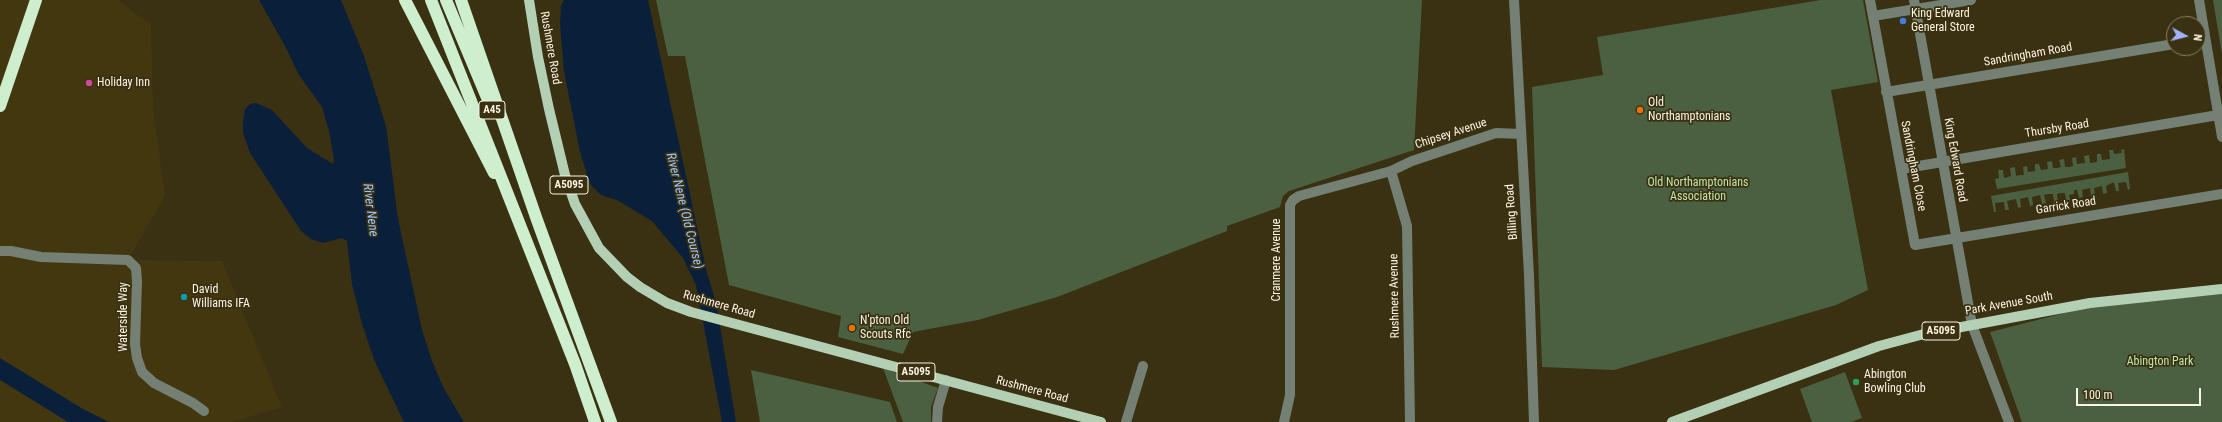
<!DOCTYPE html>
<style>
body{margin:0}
#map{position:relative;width:2222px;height:422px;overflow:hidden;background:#3a3012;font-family:"Roboto Condensed",sans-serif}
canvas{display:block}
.north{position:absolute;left:2166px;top:16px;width:40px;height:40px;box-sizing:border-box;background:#3a3012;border:1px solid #877e65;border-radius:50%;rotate:97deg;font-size:11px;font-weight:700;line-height:16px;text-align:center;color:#faf4e2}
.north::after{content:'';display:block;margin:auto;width:14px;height:18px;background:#a2b2fd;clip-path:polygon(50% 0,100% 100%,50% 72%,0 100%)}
.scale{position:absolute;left:2076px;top:388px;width:125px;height:18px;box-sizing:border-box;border:2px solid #faf4e2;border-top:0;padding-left:5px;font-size:12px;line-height:14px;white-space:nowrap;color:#faf4e2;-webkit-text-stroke:3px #3a3012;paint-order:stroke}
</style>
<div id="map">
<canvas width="2222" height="422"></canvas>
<div class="north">N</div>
<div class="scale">100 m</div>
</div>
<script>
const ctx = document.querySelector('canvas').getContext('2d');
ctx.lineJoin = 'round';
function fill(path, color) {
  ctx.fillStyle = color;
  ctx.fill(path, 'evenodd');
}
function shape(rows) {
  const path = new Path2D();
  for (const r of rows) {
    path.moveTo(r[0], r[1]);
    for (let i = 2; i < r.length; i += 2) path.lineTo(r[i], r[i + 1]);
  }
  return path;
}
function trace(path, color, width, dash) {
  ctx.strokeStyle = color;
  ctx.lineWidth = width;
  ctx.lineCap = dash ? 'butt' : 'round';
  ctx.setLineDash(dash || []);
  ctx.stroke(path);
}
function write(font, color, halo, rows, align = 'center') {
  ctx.font = font + ' "Roboto Condensed",sans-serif';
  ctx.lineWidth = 3.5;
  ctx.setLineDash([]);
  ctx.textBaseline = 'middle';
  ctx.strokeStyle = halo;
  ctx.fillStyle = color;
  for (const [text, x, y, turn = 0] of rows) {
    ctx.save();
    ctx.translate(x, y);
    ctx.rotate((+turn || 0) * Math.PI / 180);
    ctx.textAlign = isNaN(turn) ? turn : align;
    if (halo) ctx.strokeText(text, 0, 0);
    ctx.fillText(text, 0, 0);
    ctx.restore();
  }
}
const built = shape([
 [0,0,118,0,151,25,153,107,165,196,128,260,222,261,282,407,233,422,0,422]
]);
const green = shape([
 [656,0,1422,0,1414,150,1289,191,1283,196,1280,207,1227,226,1227,231,1057,297,978,320,913,332,903,354,838,337,841,316,729,285,685,56,668,56],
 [1821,0,1863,0,1878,82,1831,90,1868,290,1836,305,1614,370,1542,367,1532,87,1603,75,1597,37],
 [2213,0,2222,0,2222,54],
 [2124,149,2126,168,1997,189,1995,179,1999,178,1998,170,2003,170,2004,178,2008,177,2011,176,2010,168,2015,167,2016,176,2020,175,2024,175,2023,167,2027,166,2028,172,2035,171,2035,164,2039,164,2041,170,2048,169,2047,162,2052,161,2053,168,2057,168,2061,167,2059,160,2064,159,2065,167,2069,167,2073,166,2072,158,2076,157,2077,164,2085,163,2084,156,2089,155,2090,163,2097,162,2097,154,2101,154,2102,160,2110,159,2109,150,2113,150,2114,154,2122,153,2121,150],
 [2128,172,2130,189,2128,190,2126,182,2118,183,2119,191,2116,191,2114,182,2106,186,2107,193,2103,194,2102,186,2094,188,2095,195,2091,196,2090,188,2082,190,2083,197,2079,198,2077,190,2074,190,2074,194,2069,195,2070,200,2066,200,2065,193,2061,193,2057,194,2058,202,2054,202,2053,194,2048,194,2044,195,2046,203,2042,204,2040,195,2032,197,2033,205,2030,206,2028,197,2020,199,2021,207,2018,208,2016,199,2007,201,2009,210,2005,210,2004,202,1995,203,1996,212,1994,212,1991,196],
 [2222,294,2222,422,2022,422,1990,332,2088,307],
 [883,368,938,388,931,407,931,422,903,422],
 [751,370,890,402,897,422,760,422],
 [1845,372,1862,418,1851,422,1812,422,1800,389]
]);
const water = shape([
 [259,0,341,0,364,56,386,126,398,219,422,330,432,361,444,389,464,422,404,422,375,362,362,324,352,284,347,241,342,238,323,243,311,239,301,231,250,153,243,133,243,121,245,109,250,104,256,103,272,110,307,148,333,164,334,160,329,131,322,107,299,75,285,46],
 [564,0,648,0,707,273,716,302,736,422,722,422,696,285,683,258,652,221,617,200,601,195,590,184,580,152,564,71,560,24,561,6],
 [0,358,83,409,109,422,68,422,0,380]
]);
const minor = shape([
 [1514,0,1529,275,1534,422],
 [1870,0,1915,245,2222,194],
 [1914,0,1972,325,2009,422],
 [2199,0,2222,137],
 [1873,16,1971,0],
 [1886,92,2174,44],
 [1901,169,2218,115],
 [1391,171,1407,226,1410,422],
 [0,251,11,251,41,257,128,260,136,268,137,281,135,344,137,358,142,372,154,383,193,403,204,411],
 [937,422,938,407,946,380],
 [1126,422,1143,366],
 [1284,422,1290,395,1290,205,1293,200,1299,196,1391,171,1412,161,1496,133,1521,134]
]);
const major = shape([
 [529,0,538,57,549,109,565,175,575,204,599,248,627,277,640,287,667,303,691,312,1101,422],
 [1672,422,1879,346,1924,334,2090,303,2222,289]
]);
const highway = shape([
 [405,0,494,173],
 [431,0,575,364,595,422],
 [446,0,493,112],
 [461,0,537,220,611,422],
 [0,106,36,0]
]);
const markers = [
 [1903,21,4,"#3f7fe0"],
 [89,83,4,"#d1479c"],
 [1640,110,4,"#e8710a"],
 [184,297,4,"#0f9aa8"],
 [852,328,4,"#e8710a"],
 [1856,382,4,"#2e9e5b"]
];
const shields = [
 [492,110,26],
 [569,185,38],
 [1941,331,38],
 [916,372,38]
];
const shieldNames = [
 ["A45",492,110],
 ["A5095",569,185],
 ["A5095",1941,331],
 ["A5095",916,372]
];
const poiNames = [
 ["King Edward",1911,14],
 ["General Store",1911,28],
 ["Holiday Inn",97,83],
 ["Old",1648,103],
 ["Northamptonians",1648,117],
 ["David",192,290],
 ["Williams IFA",192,304],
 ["N'pton Old",860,321],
 ["Scouts Rfc",860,335],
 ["Abington",1864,375],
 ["Bowling Club",1864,389]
];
const streetNames = [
 ["Rushmere Road",550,48,80],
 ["Sandringham Road",2028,55,-10],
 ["Thursby Road",2057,129,-9],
 ["Chipsey Avenue",1451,134,-18],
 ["King Edward Road",1955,160,80],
 ["Sandringham Close",1913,166,79],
 ["Garrick Road",2066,206,-9],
 ["Billing Road",1512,212,-94],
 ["Cranmere Avenue",1277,260,-90],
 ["Rushmere Avenue",1395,296,-91],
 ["Park Avenue South",2009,304,-10],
 ["Rushmere Road",719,305,16],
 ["Waterside Way",124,317,-90],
 ["Rushmere Road",1032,390,15]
];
const parkNames = [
 ["Old Northamptonians",1698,183],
 ["Association",1698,197],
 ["Abington Park",2160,362]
];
const waterNames = [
 ["River Nene",370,210,83],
 ["River Nene (Old Course)",684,211,76]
];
fill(built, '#433710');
fill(green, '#4b6041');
fill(water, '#0a203a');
trace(minor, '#738073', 10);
trace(major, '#b4d0b4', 10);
trace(highway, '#cdefce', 12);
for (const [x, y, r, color] of markers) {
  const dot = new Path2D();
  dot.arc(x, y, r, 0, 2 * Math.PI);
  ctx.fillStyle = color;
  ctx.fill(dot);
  trace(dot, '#3a3012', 1.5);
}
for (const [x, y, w] of shields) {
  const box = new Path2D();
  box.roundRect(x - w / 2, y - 9, w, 18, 3);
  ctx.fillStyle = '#3a3012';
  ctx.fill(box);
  trace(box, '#faf4e2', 1);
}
write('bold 11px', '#faf4e2', null, shieldNames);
write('12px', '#faf4e2', '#3a3012', poiNames, 'left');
write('12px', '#faf4e2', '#3a3012', streetNames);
write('12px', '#bfe6ac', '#3a3012', parkNames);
write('italic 13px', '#9ec7fc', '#3a3012', waterNames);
</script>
